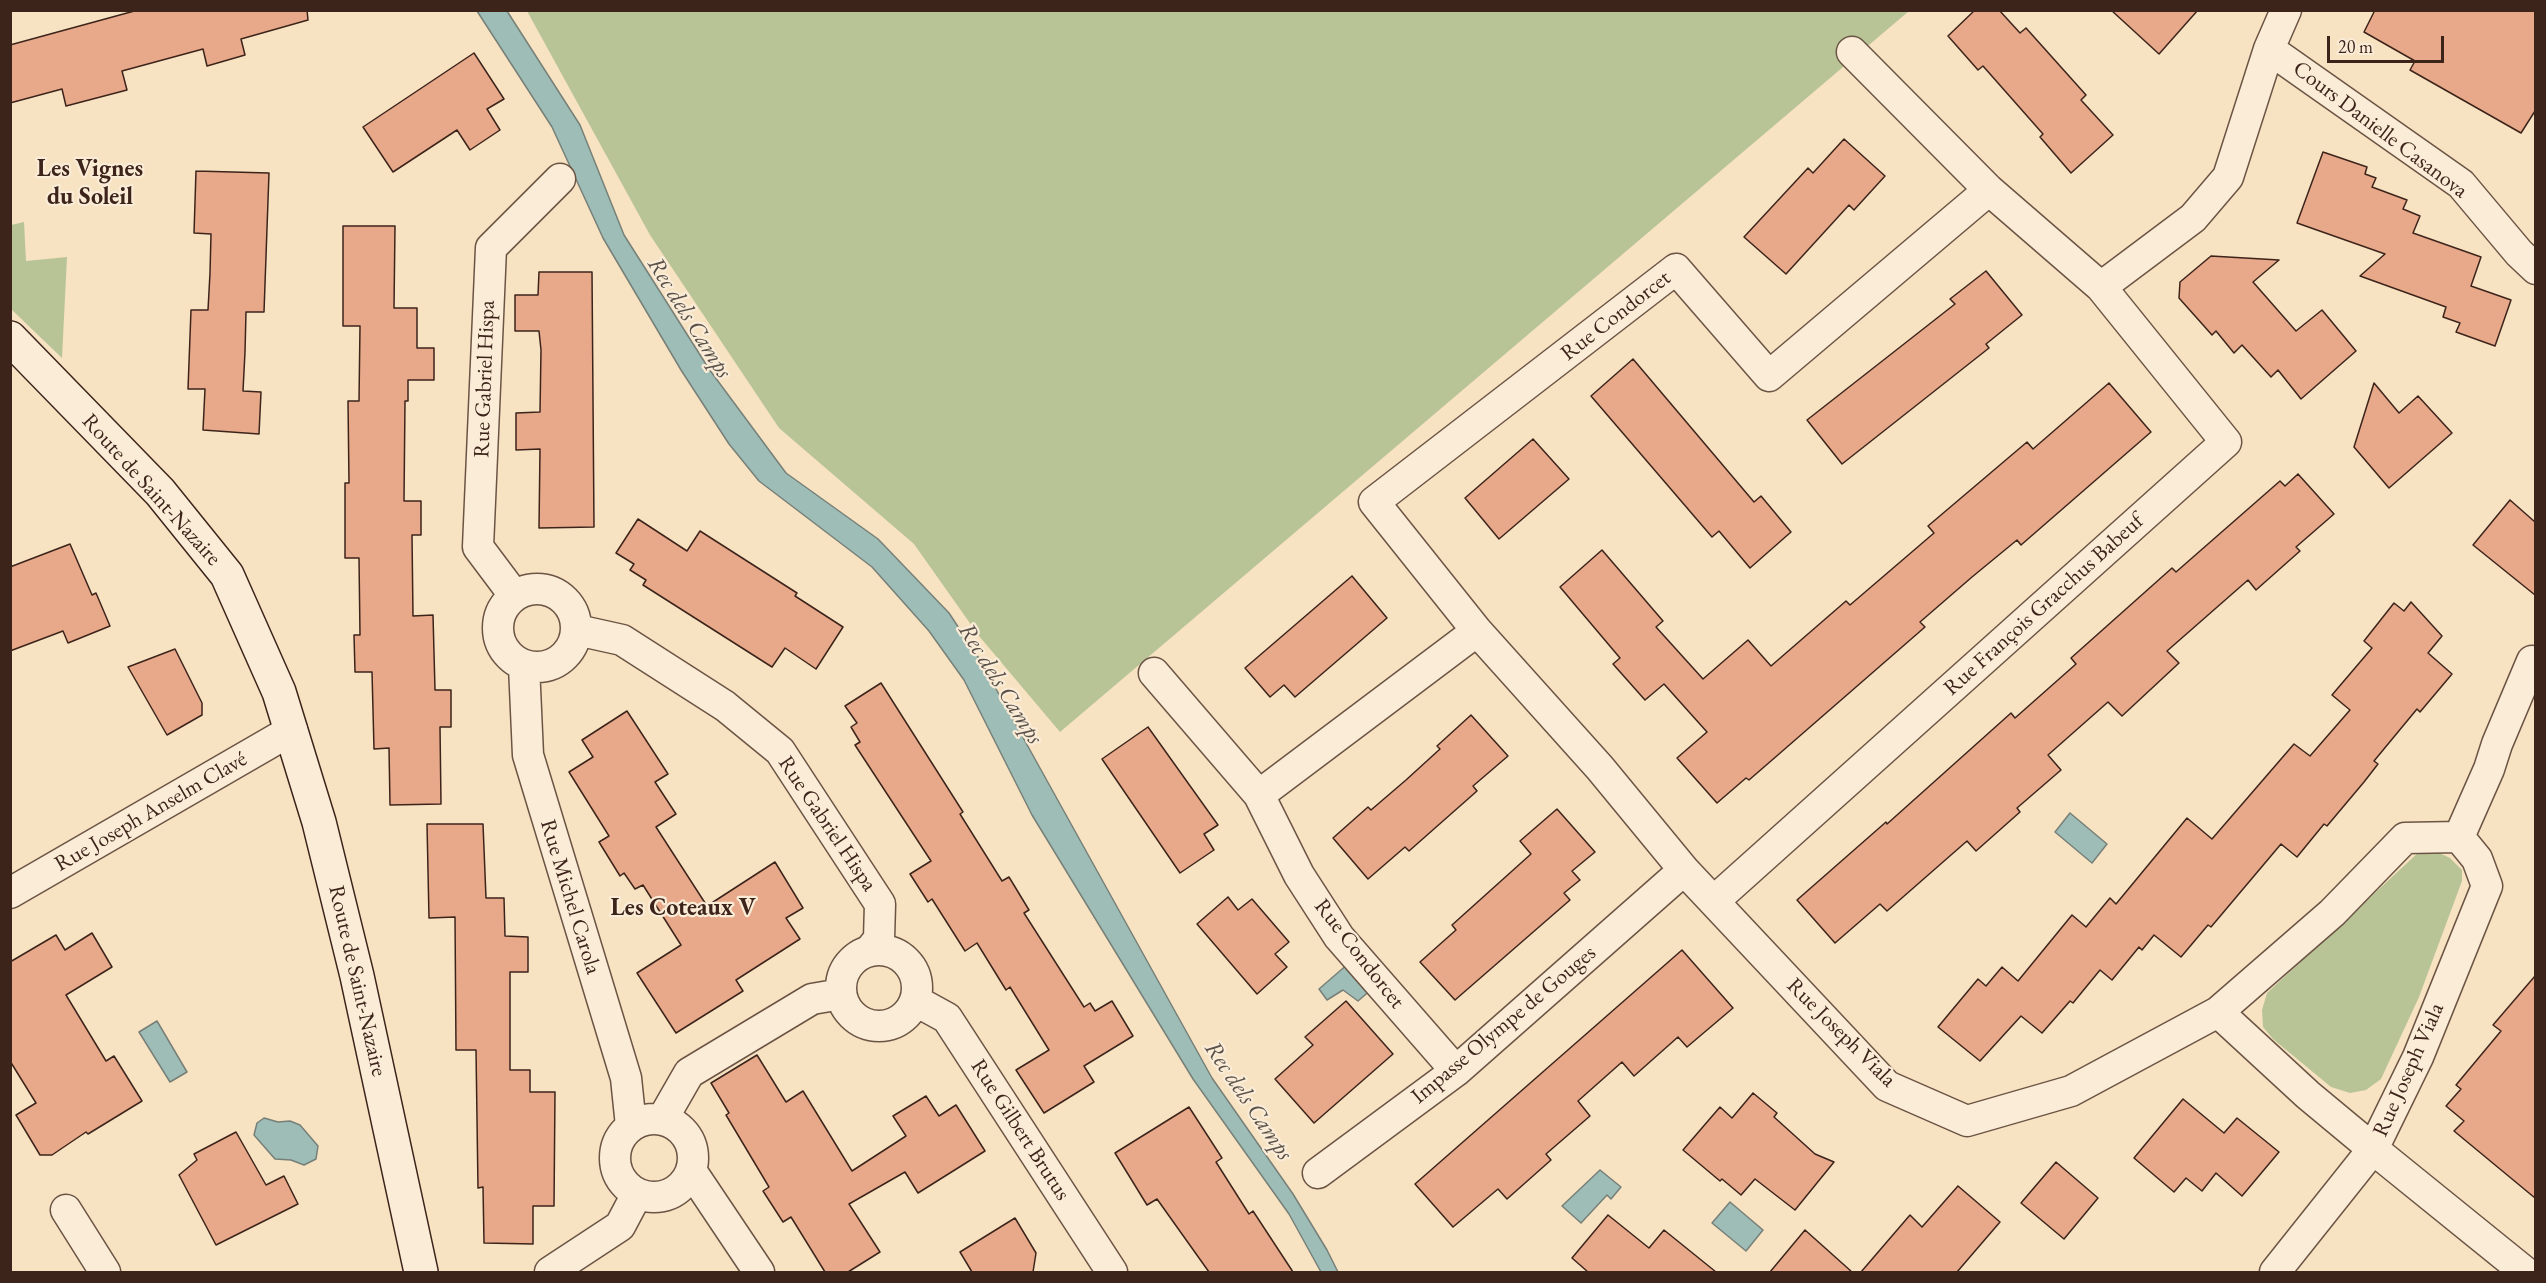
<!DOCTYPE html>
<meta charset="utf-8">
<style>
body{margin:0}
#map{position:relative;width:2546px;height:1283px;overflow:hidden;background:#f7e2c2;font-family:"EB Garamond",serif}
canvas{display:block}
.frame{position:absolute;inset:0;border:12px solid #3d241b;pointer-events:none}
.scale{position:absolute;left:2327px;top:36px;width:117px;height:27px;box-sizing:border-box;border:3px solid #3d241b;border-top:0;padding-left:8px;font-size:18px;line-height:21px;white-space:nowrap;color:#3d241b;-webkit-text-stroke:4px #faecd7;paint-order:stroke}
</style>
<div id="map">
<canvas width="2546" height="1283"></canvas>
<div class="frame"></div>
<div class="scale">20 m</div>
</div>
<script>
const ctx = document.querySelector('canvas').getContext('2d');
ctx.lineJoin = 'round';
function fill(path, color) {
  ctx.fillStyle = color;
  ctx.fill(path, 'evenodd');
}
function shape(rows) {
  const path = new Path2D();
  for (const r of rows) {
    if (r.length === 3) {
      path.moveTo(r[0] + r[2], r[1]);
      path.arc(r[0], r[1], r[2], 0, 2 * Math.PI);
      continue;
    }
    path.moveTo(r[0], r[1]);
    for (let i = 2; i < r.length; i += 2) path.lineTo(r[i], r[i + 1]);
  }
  return path;
}
function trace(path, color, width, dash) {
  ctx.strokeStyle = color;
  ctx.lineWidth = width;
  ctx.lineCap = dash ? 'butt' : 'round';
  ctx.setLineDash(dash || []);
  ctx.stroke(path);
}
function write(font, color, halo, rows, align = 'center') {
  ctx.font = font + ' "EB Garamond",serif';
  ctx.lineWidth = 4.5;
  ctx.setLineDash([]);
  ctx.textBaseline = 'middle';
  ctx.strokeStyle = halo;
  ctx.fillStyle = color;
  for (const [text, x, y, turn = 0] of rows) {
    ctx.save();
    ctx.translate(x, y);
    ctx.rotate((+turn || 0) * Math.PI / 180);
    ctx.textAlign = isNaN(turn) ? turn : align;
    if (halo) ctx.strokeText(text, 0, 0);
    ctx.fillText(text, 0, 0);
    ctx.restore();
  }
}
const green = shape([
 [527,11,1909,11,1060,732,979,636,914,544,779,428,650,235],
 [24,222,26,261,67,257,62,358,11,309,11,225],
 [2420,851,2437,852,2450,858,2462,870,2462,881,2419,997,2381,1079,2366,1090,2350,1093,2331,1087,2273,1039,2263,1027,2262,1010,2267,993]
]);
const water = shape([
 [477,11,507,11,580,125,624,235,709,369,786,473,878,539,949,613,980,660,1212,1078,1293,1194,1327,1250,1338,1272,1321,1272,1289,1214,1193,1079,1032,815,964,680,929,631,872,567,759,481,729,444,681,370,603,238,552,127,477,11],
 [2070,813,2107,844,2092,863,2055,832,2070,813],
 [1349,963,1372,989,1358,1001,1343,990,1327,1000,1319,989,1349,963],
 [157,1021,187,1072,170,1082,139,1032,157,1021],
 [264,1118,278,1122,290,1121,300,1125,318,1146,316,1159,304,1165,291,1160,275,1159,254,1135,257,1123,264,1118],
 [1600,1170,1621,1187,1611,1199,1607,1195,1581,1223,1562,1206,1600,1170],
 [1730,1202,1763,1230,1746,1251,1712,1223,1730,1202]
]);
const building = shape([
 [138,10,307,10,308,20,241,39,245,55,207,66,203,49,122,71,127,90,66,106,62,89,10,103,10,45,138,10],
 [1975,10,1999,10,2020,33,2026,28,2086,95,2081,100,2113,135,2071,173,2040,137,2043,134,1983,66,1978,70,1948,36,1975,10],
 [2111,10,2198,10,2159,54,2111,10],
 [2375,10,2535,10,2535,111,2521,133,2410,70,2415,61,2364,32,2375,10],
 [474,53,504,99,487,109,500,130,470,150,457,130,393,172,363,127,474,53],
 [1844,139,1885,176,1854,210,1849,205,1786,274,1744,237,1808,168,1813,173,1844,139],
 [2323,152,2367,167,2365,174,2376,178,2372,187,2407,200,2403,209,2420,216,2413,233,2481,257,2471,286,2511,300,2495,346,2456,332,2460,323,2443,317,2446,307,2360,276,2385,254,2297,223,2323,152],
 [196,171,269,173,264,312,246,312,245,352,243,391,261,392,259,434,203,430,205,389,188,389,191,310,208,310,210,273,211,234,194,233,196,171],
 [343,226,395,226,394,308,417,308,417,348,434,348,434,380,408,380,408,401,405,401,404,501,421,501,421,535,412,535,413,616,433,615,435,690,451,690,451,727,440,727,441,804,390,805,389,748,374,749,372,672,355,672,354,635,360,635,359,558,345,558,345,483,349,483,348,401,359,401,360,326,343,326,343,226],
 [2211,256,2279,260,2253,282,2296,331,2322,310,2356,351,2301,399,2278,370,2271,377,2242,345,2234,353,2216,331,2212,335,2179,298,2180,282,2211,256],
 [1986,271,2022,315,1986,344,1989,348,1842,464,1807,420,1955,304,1950,299,1986,271],
 [539,272,592,272,594,527,539,528,540,449,516,450,516,413,540,412,541,350,539,331,515,331,515,295,538,295,539,272],
 [1633,359,1754,502,1761,496,1791,532,1750,568,1719,531,1712,537,1591,396,1633,359],
 [2109,383,2151,432,2021,545,2017,540,1972,577,1920,622,1925,627,1779,754,1749,780,1746,778,1717,803,1677,758,1707,732,1664,684,1645,700,1613,664,1620,658,1560,587,1602,550,1663,621,1656,627,1703,679,1748,640,1771,666,1846,601,1850,605,1934,533,1928,526,2027,442,2033,449,2109,383],
 [2374,383,2399,413,2418,396,2452,433,2389,488,2354,447,2374,383],
 [1533,439,1569,479,1499,539,1465,498,1533,439],
 [2298,474,2334,514,2296,547,2300,551,2256,590,2248,580,2167,651,2179,663,2122,716,2108,702,2048,755,2061,770,2017,808,2020,812,1976,851,1967,841,1887,911,1880,904,1835,943,1797,900,1886,822,1887,824,2011,713,2015,718,2076,664,2071,658,2172,568,2176,572,2280,481,2285,486,2298,474],
 [2510,500,2535,522,2535,595,2473,545,2510,500],
 [638,519,687,551,700,531,797,593,795,596,843,627,816,669,785,648,772,667,643,585,646,580,630,570,634,564,616,553,638,519],
 [70,544,92,595,96,593,110,626,68,643,63,631,10,651,10,567,70,544],
 [1352,576,1387,618,1295,697,1284,685,1270,697,1245,668,1352,576],
 [2411,602,2442,636,2428,653,2452,674,2420,712,2417,709,2374,761,2378,764,2364,782,2327,826,2324,824,2297,857,2281,844,2211,927,2208,925,2181,957,2154,935,2142,950,2139,947,2112,980,2100,970,2073,1003,2070,1001,2042,1033,2021,1016,1980,1061,1938,1027,1978,979,1986,986,2002,967,2018,981,2072,915,2086,927,2110,898,2116,904,2187,818,2212,839,2294,744,2310,756,2350,710,2332,695,2372,648,2364,641,2394,603,2404,611,2411,602],
 [175,649,202,703,202,715,167,735,128,667,175,649],
 [881,683,963,812,960,814,1002,881,1009,877,1029,910,1024,913,1084,1007,1090,1003,1095,1011,1112,1001,1133,1036,1084,1066,1094,1082,1044,1113,1016,1070,1049,1050,1010,987,1006,990,977,943,965,951,932,899,928,902,910,874,931,861,855,745,860,742,851,727,857,723,845,706,881,683],
 [627,711,668,774,655,782,676,814,656,827,707,906,775,862,803,908,786,918,800,939,736,980,743,991,676,1033,637,973,681,945,643,885,635,889,624,873,620,876,599,842,609,836,569,772,593,757,582,740,627,711],
 [1471,715,1508,756,1473,786,1477,791,1409,851,1405,847,1368,879,1333,838,1368,807,1371,810,1406,780,1440,749,1437,746,1471,715],
 [1148,727,1218,825,1204,834,1214,850,1180,873,1102,759,1148,727],
 [1557,809,1595,852,1572,871,1580,880,1564,893,1570,900,1455,1000,1420,962,1456,930,1452,925,1531,854,1520,841,1557,809],
 [427,824,483,824,486,898,504,898,505,936,528,937,528,972,510,972,510,1070,530,1070,530,1092,555,1092,554,1206,533,1206,533,1244,484,1243,483,1187,478,1188,476,1050,456,1050,455,917,429,918,427,824],
 [1228,897,1238,910,1252,899,1289,942,1275,954,1287,967,1257,994,1197,924,1228,897],
 [92,933,112,967,66,995,106,1061,114,1056,142,1101,88,1134,86,1132,52,1155,40,1155,16,1115,36,1103,10,1061,10,962,56,935,65,950,92,933],
 [1682,950,1733,1008,1687,1047,1678,1037,1634,1076,1622,1062,1578,1101,1590,1116,1546,1154,1551,1160,1507,1199,1498,1189,1453,1227,1415,1184,1682,950],
 [2535,976,2535,1198,2454,1131,2464,1121,2446,1106,2461,1089,2456,1085,2501,1031,2493,1025,2535,976],
 [1346,1001,1393,1054,1314,1123,1275,1079,1313,1045,1305,1037,1346,1001],
 [757,1055,786,1102,803,1091,852,1171,906,1136,893,1116,926,1096,939,1116,956,1105,985,1151,918,1193,905,1172,849,1204,880,1252,848,1272,825,1272,791,1217,783,1222,763,1191,769,1187,726,1115,729,1113,711,1083,757,1055],
 [1753,1093,1777,1113,1774,1117,1815,1154,1834,1162,1795,1210,1755,1179,1741,1195,1722,1179,1720,1181,1683,1150,1720,1107,1732,1118,1753,1093],
 [2183,1099,2224,1133,2237,1118,2279,1152,2242,1196,2216,1173,2202,1191,2186,1178,2174,1192,2134,1158,2183,1099],
 [1189,1107,1222,1158,1216,1162,1249,1214,1253,1211,1293,1272,1209,1272,1157,1199,1147,1205,1115,1153,1189,1107],
 [236,1132,266,1185,284,1176,298,1204,216,1245,179,1175,197,1160,194,1154,236,1132],
 [2056,1162,2098,1198,2064,1239,2021,1203,2056,1162],
 [1958,1186,2000,1222,1957,1272,1861,1272,1910,1215,1922,1227,1958,1186],
 [1608,1215,1649,1248,1664,1230,1716,1272,1588,1272,1572,1258,1608,1215],
 [1015,1218,1036,1253,1033,1272,972,1272,960,1252,1015,1218],
 [1805,1230,1852,1272,1770,1272,1805,1230]
]);
const street = shape([
 [2269,49,2461,184,2519,253,2536,269],
 [1989,190,1769,376,1676,269,1374,502,1477,631,1600,768,1684,870,1887,1086,1967,1121,2071,1091,2218,1012,2332,913,2405,838,2459,837,2477,859,2487,886,2418,1057,2373,1149,2308,1095,2218,1012],
 [2101,287,2193,218,2228,177,2269,49,2286,10],
 [537,628,39],
 [514,595,478,547,491,248,560,179],
 [577,630,622,640,725,706,780,751,880,904,879,939,870,950],
 [524,666,528,755,626,1078,631,1126],
 [1154,673,1259,795,1299,875,1339,937,1456,1071],
 [1259,795,1477,631],
 [2459,837,2489,769,2497,744,2532,661],
 [10,893,292,730],
 [1714,901,2226,442,2101,287,1989,190,1852,52],
 [879,988,38],
 [916,1001,947,1018,1112,1272],
 [654,1158,39],
 [662,1120,689,1073,812,999,841,994],
 [692,1172,759,1272],
 [1318,1173,1456,1071,1684,870],
 [66,1210,105,1272],
 [550,1272,620,1226,637,1194],
 [2275,1272,2373,1149,2525,1272]
]);
const secondary = shape([
 [10,338,160,492,227,575,279,692,319,822,357,976,421,1272]
]);
const streetNames = [
 ["Cours Danielle Casanova",2380,130,37],
 ["Rue Condorcet",1616,316,-38],
 ["Rue Gabriel Hispa",485,379,-88],
 ["Route de Saint-Nazaire",151,490,48],
 ["Rue François Gracchus Babeuf",2044,605,-42],
 ["Rue Joseph Anselm Clavé",151,812,-30],
 ["Rue Gabriel Hispa",827,824,56],
 ["Rue Michel Carola",570,897,73],
 ["Rue Condorcet",1359,954,52],
 ["Route de Saint-Nazaire",357,981,77],
 ["Impasse Olympe de Gouges",1504,1025,-40],
 ["Rue Joseph Viala",1841,1033,45],
 ["Rue Joseph Viala",2409,1070,-66],
 ["Rue Gilbert Brutus",1020,1130,57]
];
const neighbourhoodNames = [
 ["Les Vignes",90,169],
 ["du Soleil",90,197],
 ["Les Coteaux V",683,908]
];
const waterNames = [
 ["Rec dels Camps",689,318,58],
 ["Rec dels Camps",1000,684,58],
 ["Rec dels Camps",1248,1101,56]
];
fill(green, '#b9c496');
fill(water, '#9dbdb6');
trace(water, '#778078', 1.5);
fill(building, '#e7a98a');
trace(building, '#3d241b', 1.5);
trace(street, '#6c5445', 33);
trace(secondary, '#3d241b', 36);
trace(street, '#faecd7', 30);
trace(secondary, '#faecd7', 33);
write('22px', '#3d241b', '#faecd7', streetNames);
write('bold 24px', '#3d241b', '#faecd7', neighbourhoodNames);
write('italic 24px', '#5a524a', '#faecd7', waterNames);
</script>
